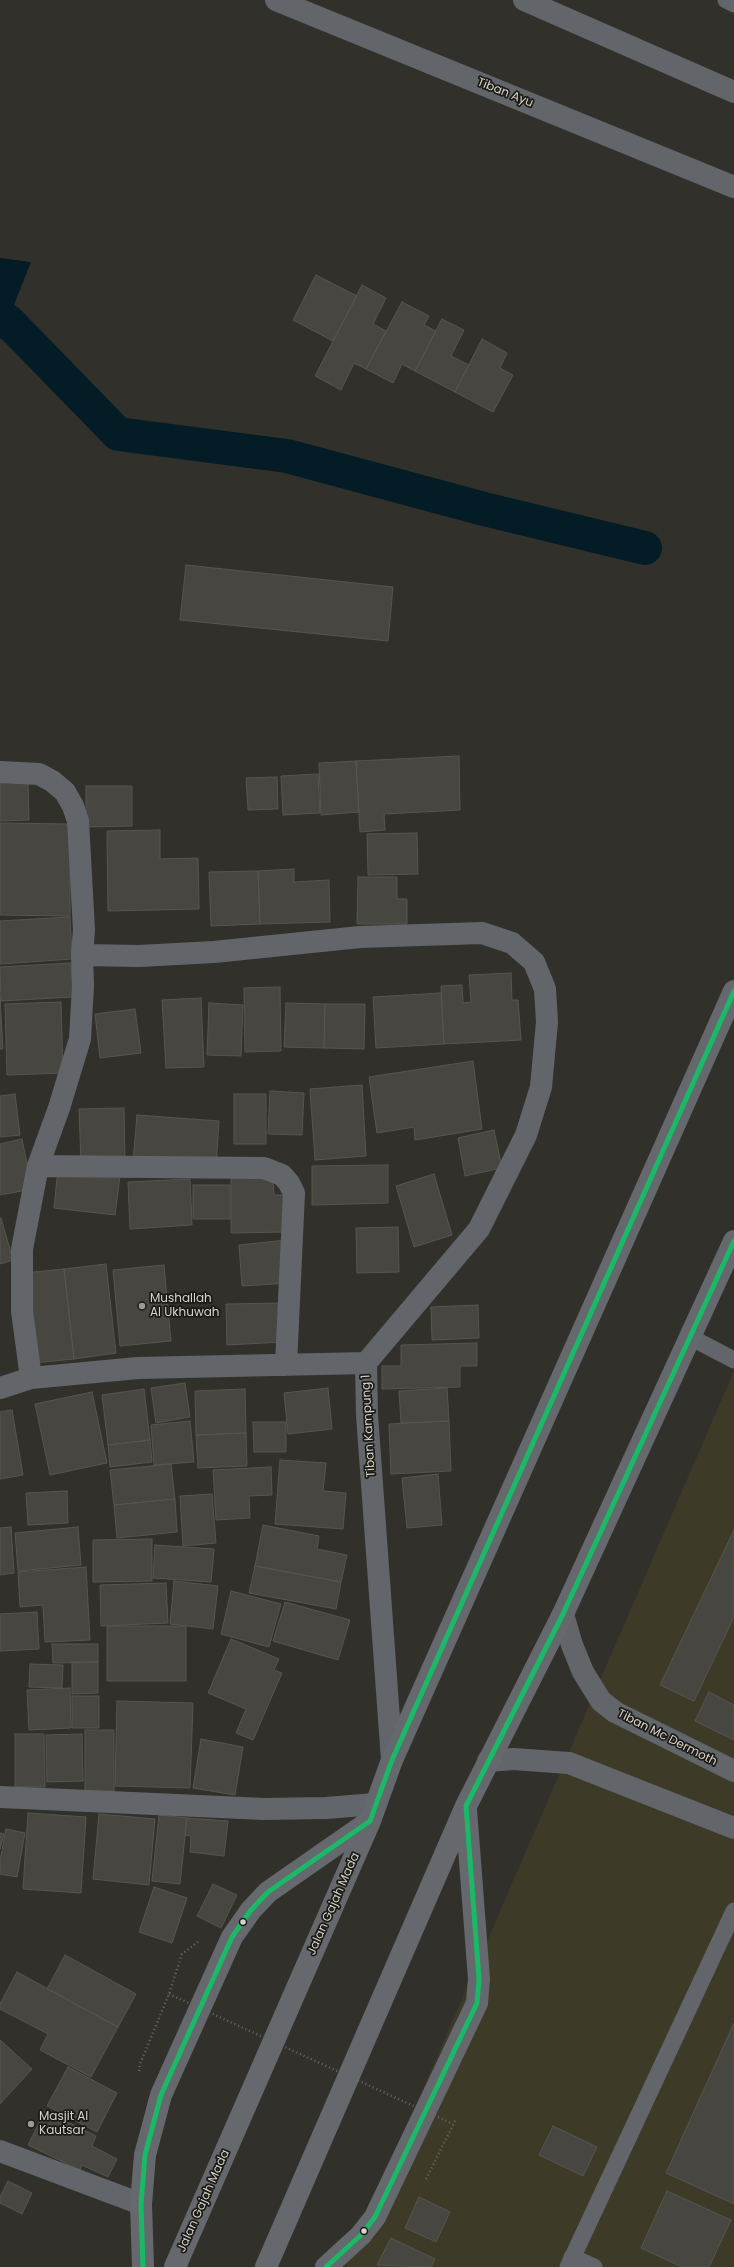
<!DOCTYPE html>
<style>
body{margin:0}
canvas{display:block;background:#32302a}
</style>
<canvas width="734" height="2267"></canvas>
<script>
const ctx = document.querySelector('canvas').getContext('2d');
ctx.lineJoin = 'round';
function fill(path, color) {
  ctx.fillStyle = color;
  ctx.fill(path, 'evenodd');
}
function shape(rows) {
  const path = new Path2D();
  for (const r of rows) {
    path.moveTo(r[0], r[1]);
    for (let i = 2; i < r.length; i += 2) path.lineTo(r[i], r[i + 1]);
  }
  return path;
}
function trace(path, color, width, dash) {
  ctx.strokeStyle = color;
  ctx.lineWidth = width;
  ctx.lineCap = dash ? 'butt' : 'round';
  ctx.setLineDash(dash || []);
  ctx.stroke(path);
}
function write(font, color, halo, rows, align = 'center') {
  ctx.font = font + ' Poppins,sans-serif';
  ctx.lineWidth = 3.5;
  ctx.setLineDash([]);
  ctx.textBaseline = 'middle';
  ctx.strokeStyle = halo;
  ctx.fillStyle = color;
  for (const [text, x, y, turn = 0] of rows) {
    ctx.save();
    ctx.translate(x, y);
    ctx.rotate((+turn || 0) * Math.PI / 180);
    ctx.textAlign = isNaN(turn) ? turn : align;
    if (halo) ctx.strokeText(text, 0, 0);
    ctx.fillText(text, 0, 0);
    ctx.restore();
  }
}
const built = shape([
 [734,1371,734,2267,346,2267]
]);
const water = shape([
 [0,258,31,262,0,340]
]);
const canal = shape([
 [8,321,118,434,287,456,484,509,645,548]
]);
const building = shape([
 [316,275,357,296,333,341,293,320,316,275],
 [362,285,386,298,373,324,386,331,366,369,354,363,341,390,315,376,362,285],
 [402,302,429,316,424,325,436,331,415,371,402,364,393,383,366,369,402,302],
 [442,319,464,330,451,356,469,365,455,392,415,371,442,319],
 [482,339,507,353,500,368,513,375,493,412,455,392,482,339],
 [186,565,393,587,388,641,180,620,186,565],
 [459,756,460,810,384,814,385,830,360,832,356,761,459,756],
 [356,761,359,812,321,815,319,763,356,761],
 [318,774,320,813,283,815,281,776,318,774],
 [277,777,278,809,248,810,246,778,277,777],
 [28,782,29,820,0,821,0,783,28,782],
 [86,786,132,786,132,826,86,827,86,786],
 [0,823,70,824,70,916,0,915,0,823],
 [160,830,160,859,198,858,199,909,108,911,107,831,160,830],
 [417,833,418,874,368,875,367,834,417,833],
 [294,869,294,882,329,880,330,922,260,924,258,871,294,869],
 [258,871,260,924,211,926,209,872,258,871],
 [358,877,397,877,397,899,407,899,407,924,357,924,358,877],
 [70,917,72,959,0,964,0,921,70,917],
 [71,963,73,997,1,1001,0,967,71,963],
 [511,973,512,1000,518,1000,521,1040,444,1044,441,986,462,985,463,1003,471,1002,469,975,511,973],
 [280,987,281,1051,245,1052,244,988,280,987],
 [441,993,444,1044,376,1048,373,997,441,993],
 [0,997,3,1049,0,1049,0,997],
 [201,998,204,1067,166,1068,162,1000,201,998],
 [61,1002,63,1073,7,1075,5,1004,61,1002],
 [209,1003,243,1005,241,1056,207,1055,209,1003],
 [286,1003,325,1004,324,1048,284,1047,286,1003],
 [325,1004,365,1004,364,1049,324,1048,325,1004],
 [135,1009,141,1053,100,1058,95,1014,135,1009],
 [473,1061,482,1129,415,1140,414,1127,377,1133,369,1077,473,1061],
 [362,1085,366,1156,315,1160,310,1089,362,1085],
 [270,1091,304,1093,302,1135,268,1134,270,1091],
 [15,1094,20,1135,0,1137,0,1096,15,1094],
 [234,1094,266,1094,266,1144,234,1144,234,1094],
 [124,1108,125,1162,81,1163,79,1109,124,1108],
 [137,1115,219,1121,216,1168,133,1162,137,1115],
 [494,1130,502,1168,465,1176,458,1138,494,1130],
 [22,1139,32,1189,0,1195,0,1144,22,1139],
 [388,1165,388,1203,312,1205,312,1166,388,1165],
 [58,1169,120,1176,115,1215,54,1208,58,1169],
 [434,1174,452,1235,414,1247,396,1186,434,1174],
 [231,1178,273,1178,274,1195,287,1195,287,1232,231,1233,231,1178],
 [190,1179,192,1225,130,1229,128,1182,190,1179],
 [193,1185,230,1185,230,1219,193,1219,193,1185],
 [1,1218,13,1260,0,1264,0,1219,1,1218],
 [398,1227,399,1272,357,1273,356,1228,398,1227],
 [287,1240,290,1283,242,1286,239,1245,287,1240],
 [106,1264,116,1353,74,1359,64,1269,106,1264],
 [164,1265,171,1341,120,1346,113,1270,164,1265],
 [64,1269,74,1359,33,1363,24,1273,64,1269],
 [281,1303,282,1342,227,1345,226,1304,281,1303],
 [478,1305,479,1338,432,1340,431,1307,478,1305],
 [477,1343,477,1366,460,1366,460,1387,382,1389,382,1366,401,1366,401,1345,477,1343],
 [185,1383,190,1417,156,1423,151,1388,185,1383],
 [328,1388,332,1429,288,1434,284,1393,328,1388],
 [447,1388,449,1421,401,1423,399,1391,447,1388],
 [144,1389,150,1440,108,1445,102,1395,144,1389],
 [245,1389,246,1433,196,1435,195,1391,245,1389],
 [92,1392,107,1463,50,1475,35,1404,92,1392],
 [12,1410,23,1475,0,1479,0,1412,12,1410],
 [190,1421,194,1462,154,1465,151,1425,190,1421],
 [449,1421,451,1471,391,1474,389,1424,449,1421],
 [253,1422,286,1422,286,1452,254,1452,253,1422],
 [246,1433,247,1466,198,1468,196,1435,246,1433],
 [150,1440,152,1462,110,1467,108,1445,150,1440],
 [280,1460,326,1463,323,1491,346,1493,343,1529,275,1524,280,1460],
 [171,1464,175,1499,114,1505,110,1470,171,1464],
 [271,1467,272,1495,249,1496,250,1518,216,1520,213,1470,271,1467],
 [438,1474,442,1525,407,1528,402,1478,438,1474],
 [67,1491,68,1523,28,1525,26,1493,67,1491],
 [212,1494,216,1543,183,1546,180,1496,212,1494],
 [175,1499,177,1532,117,1538,114,1505,175,1499],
 [263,1525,319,1536,317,1549,347,1555,341,1582,255,1566,263,1525],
 [11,1527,14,1573,0,1575,0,1528,11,1527],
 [78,1527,81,1565,18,1571,15,1533,78,1527],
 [734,1530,734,1617,694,1701,660,1685,734,1530],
 [152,1539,152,1581,93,1582,93,1540,152,1539],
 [155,1545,214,1549,211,1582,153,1578,155,1545],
 [255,1566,341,1582,336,1609,249,1593,255,1566],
 [86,1567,90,1640,45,1642,43,1605,20,1607,18,1572,86,1567],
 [174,1581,218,1586,213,1629,170,1624,174,1581],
 [166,1583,168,1623,101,1626,100,1585,166,1583],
 [231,1591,281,1604,269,1647,221,1634,231,1591],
 [285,1602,350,1620,338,1660,273,1641,285,1602],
 [37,1612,39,1649,0,1651,0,1614,37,1612],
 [107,1626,186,1626,186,1681,107,1681,107,1626],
 [231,1639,279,1659,274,1670,282,1673,253,1740,236,1733,246,1709,208,1693,231,1639],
 [52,1644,98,1644,98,1662,53,1663,52,1644],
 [72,1662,98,1662,98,1693,72,1694,72,1662],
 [30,1664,63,1665,62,1688,29,1687,30,1664],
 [70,1688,71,1728,29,1730,27,1690,70,1688],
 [709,1692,734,1705,734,1740,695,1721,709,1692],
 [72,1696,99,1696,99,1728,72,1728,72,1696],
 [117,1701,193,1703,190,1788,115,1786,117,1701],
 [85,1730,114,1730,114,1791,85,1792,85,1730],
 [15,1734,44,1734,45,1787,15,1787,15,1734],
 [82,1734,83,1781,47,1782,46,1735,82,1734],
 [201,1739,243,1747,235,1795,193,1788,201,1739],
 [28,1813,86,1817,81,1893,23,1889,28,1813],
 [99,1814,155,1819,149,1885,93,1879,99,1814],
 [159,1815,187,1818,180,1884,152,1881,159,1815],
 [187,1818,228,1821,224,1856,190,1852,191,1836,185,1835,187,1818],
 [6,1829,25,1833,17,1877,0,1874,0,1861,6,1829],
 [0,1833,4,1834,0,1849,0,1833],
 [213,1884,237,1895,221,1928,197,1916,213,1884],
 [154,1887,187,1898,172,1943,139,1932,154,1887],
 [65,1955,136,1994,118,2027,47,1989,65,1955],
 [17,1972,118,2027,91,2077,40,2050,48,2034,0,2009,0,2004,17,1972],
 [734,2023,734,2204,666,2173,734,2023],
 [0,2040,32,2069,0,2104,0,2040],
 [68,2067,117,2093,97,2132,47,2106,68,2067],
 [45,2111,96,2136,92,2146,117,2159,108,2177,82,2165,80,2170,28,2145,45,2111],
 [553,2126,597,2147,583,2176,539,2155,553,2126],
 [8,2181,32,2193,22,2214,0,2203,0,2197,8,2181],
 [667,2191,731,2220,709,2267,682,2267,641,2248,667,2191],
 [419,2197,450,2212,436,2242,405,2228,419,2197],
 [391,2238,435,2259,431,2267,377,2265,391,2238]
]);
const path = shape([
 [139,2071,140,2064,169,1994,182,1954,198,1942],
 [426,2179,456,2119]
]);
const service = shape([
 [726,0,734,4],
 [690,1337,734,1360],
 [572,2257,594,2267],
 [568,2267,734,1911]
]);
const minor = shape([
 [276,0,734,187],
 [524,0,734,92],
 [0,772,39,774,52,781,65,792,73,806,78,821,84,930,82,955,139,956,214,952,360,937,482,933,512,943,534,962,545,989,547,1022,541,1087,526,1135,479,1229,366,1363],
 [38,1166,264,1168,282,1175,289,1183,294,1193,286,1365],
 [31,1378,22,1311,22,1249,38,1166,59,1108,80,1039,83,986,82,955],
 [0,1388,31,1378,138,1368,366,1363,367,1415,392,1760],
 [563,1614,572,1645,583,1672,601,1701,615,1712,734,1771],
 [488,1761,513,1759,569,1763,734,1828],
 [0,1797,264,1809,326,1808,375,1804],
 [0,2151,141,2204]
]);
const trunk = shape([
 [143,2267,141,2204,145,2155,161,2095,232,1937,251,1910,268,1892,370,1821],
 [175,2267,370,1821,392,1760,734,991],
 [266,2267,466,1806,563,1614,734,1241],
 [326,2267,361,2235,375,2217,477,2003,479,1979,466,1809]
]);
const pathBridge = shape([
 [169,1994,453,2124]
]);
const bus1 = shape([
 [143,2267,141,2204,145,2155,161,2095,232,1937,251,1910,268,1892,370,1821,392,1760,734,991],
 [326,2267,361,2235,375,2217,477,2003,479,1979,466,1806,563,1614,734,1241]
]);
const markers = [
 [142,1306,4,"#9d9b94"],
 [243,1922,3.5,"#d6d4cd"],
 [31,2124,4,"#9d9b94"],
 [364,2231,3.5,"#d6d4cd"]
];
const streetNames = [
 ["Tiban Ayu",505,93,22],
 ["Tiban Kampung 1",369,1426,-93],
 ["Tiban Mc Dermoth",667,1738,27],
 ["Jalan Gajah Mada",334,1904,-66],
 ["Jalan Gajah Mada",204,2201,-66]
];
const poiNames = [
 ["Mushallah",150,1299],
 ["Al Ukhuwah",150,1313],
 ["Masjit Al",39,2117],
 ["Kautsar",39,2131]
];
fill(built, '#3e3a28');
fill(water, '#041c25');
trace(canal, '#041c25', 34);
fill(building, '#484640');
trace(building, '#565550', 1);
trace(path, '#686a6b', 2.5, [1, 3]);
trace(service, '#62666b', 17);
trace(minor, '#62666b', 22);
trace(trunk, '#65686c', 22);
trace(pathBridge, '#686a6b', 2.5, [1, 3]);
trace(bus1, '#1ab867', 5);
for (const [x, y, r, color] of markers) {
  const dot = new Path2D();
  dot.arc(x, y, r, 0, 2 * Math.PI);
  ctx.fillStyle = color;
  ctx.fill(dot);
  trace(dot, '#1b1a15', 1.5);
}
write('12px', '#d6d4cd', '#1b1a15', streetNames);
write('12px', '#d6d4cd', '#1b1a15', poiNames, 'left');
</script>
